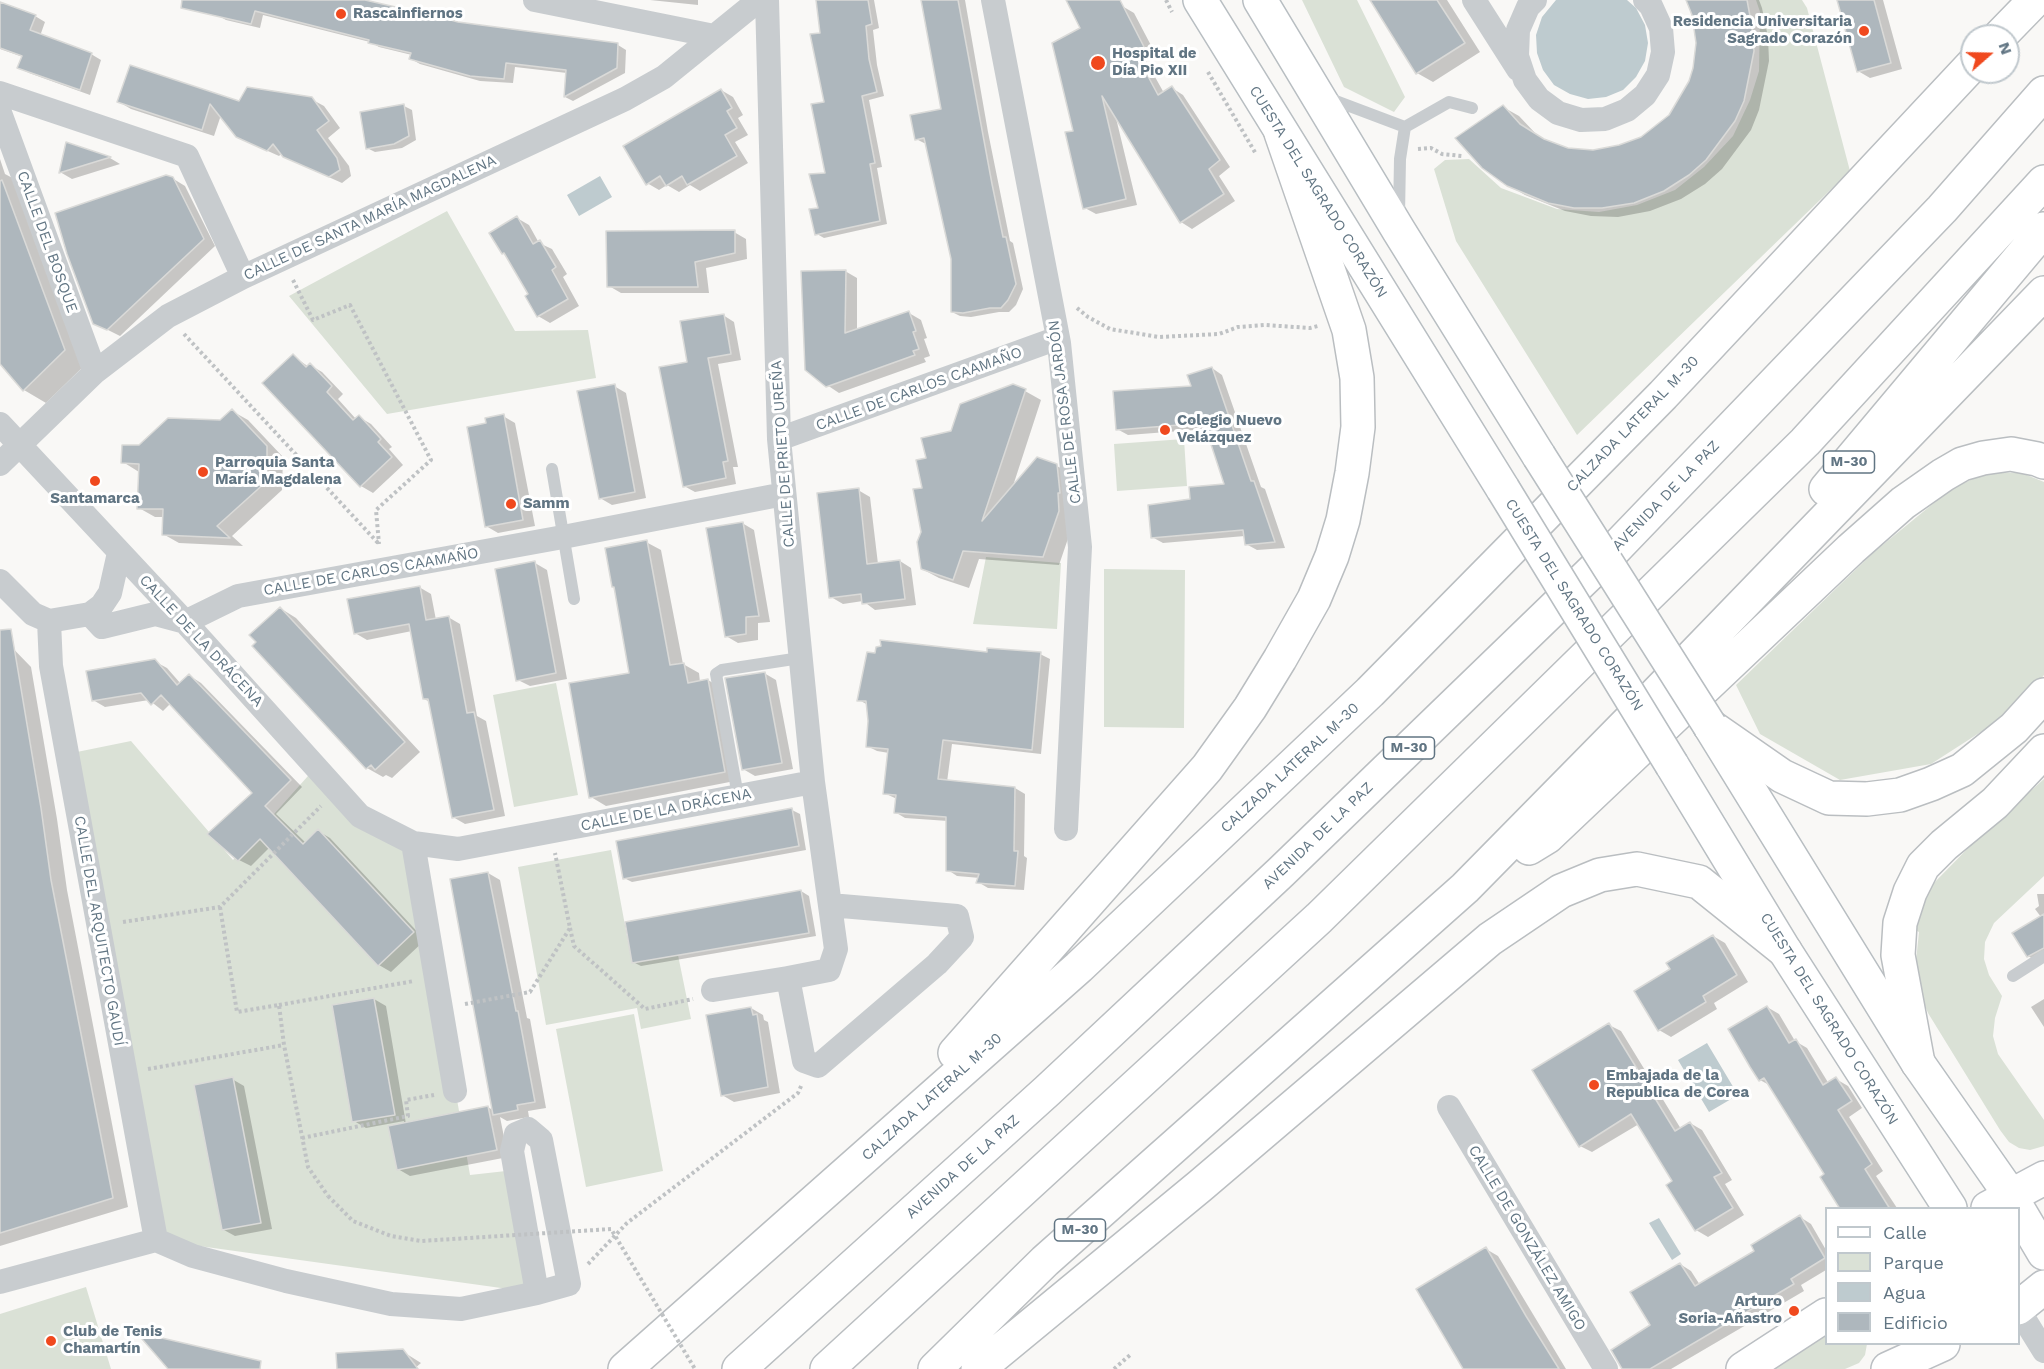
<!DOCTYPE html>
<meta charset="utf-8">
<style>
body{margin:0}
#map{position:relative;width:2044px;height:1369px;overflow:hidden;background:#f9f8f6;font-family:"Work Sans",sans-serif}
canvas{display:block}
.legend{position:absolute;left:1825px;top:1207px;width:195px;height:138px;box-sizing:border-box;background:#fff;border:2px solid #c0c8cd;margin:0;padding:8px 10px;list-style:none;font-size:18px;color:#617583}
.legend li{display:flex;align-items:center;gap:12px;height:30px}
.legend b{width:30px;border:2px solid #c0c8cd}
.north{position:absolute;left:1960px;top:24px;width:60px;height:60px;box-sizing:border-box;background:#fff;border:2px solid #c0c8cd;border-radius:50%;rotate:70deg;font-size:16px;font-weight:700;line-height:24px;text-align:center;color:#617583}
.north::after{content:'';display:block;margin:auto;width:21px;height:27px;background:#f0491e;clip-path:polygon(50% 0,100% 100%,50% 72%,0 100%)}
</style>
<div id="map">
<canvas width="2044" height="1369"></canvas>
<ul class="legend">
<li><b style="height:8px;background:#fff"></b>Calle</li>
<li><b style="height:16px;background:#dae1d6"></b>Parque</li>
<li><b style="height:16px;background:#becbcf"></b>Agua</li>
<li><b style="height:16px;background:#aeb7bd"></b>Edificio</li>
</ul>
<div class="north">N</div>
</div>
<script>
const ctx = document.querySelector('canvas').getContext('2d');
ctx.lineJoin = 'round';
function fill(path, color) {
  ctx.fillStyle = color;
  ctx.fill(path, 'evenodd');
}
function shape(rows) {
  const path = new Path2D();
  for (const r of rows) {
    path.moveTo(r[0], r[1]);
    for (let i = 2; i < r.length; i += 2) path.lineTo(r[i], r[i + 1]);
  }
  return path;
}
function trace(path, color, width, dash) {
  ctx.strokeStyle = color;
  ctx.lineWidth = width;
  ctx.lineCap = dash ? 'butt' : 'round';
  ctx.setLineDash(dash || []);
  ctx.stroke(path);
}
function write(font, color, halo, rows, align = 'center') {
  ctx.font = font + ' "Work Sans",sans-serif';
  ctx.lineWidth = 6;
  ctx.setLineDash([]);
  ctx.textBaseline = 'middle';
  ctx.strokeStyle = halo;
  ctx.fillStyle = color;
  for (const [text, x, y, turn = 0] of rows) {
    ctx.save();
    ctx.translate(x, y);
    ctx.rotate((+turn || 0) * Math.PI / 180);
    ctx.textAlign = isNaN(turn) ? turn : align;
    if (halo) ctx.strokeText(text, 0, 0);
    ctx.fillText(text, 0, 0);
    ctx.restore();
  }
}
const green = shape([
 [1302,0,1357,0,1405,97,1394,112,1344,87],
 [1756,0,1802,0,1807,8,1850,171,1577,435,1456,241,1434,169,1445,160,1469,159,1501,188,1557,209,1599,212,1637,205,1675,190,1704,167,1733,136,1750,100,1759,71,1760,12],
 [447,211,515,331,588,330,596,378,387,414,289,296],
 [1184,439,1187,486,1117,491,1114,444],
 [1988,472,2022,473,2044,482,2044,675,2015,710,1931,764,1840,780,1760,734,1736,685,1874,552,1951,489],
 [986,557,1061,563,1057,629,973,624],
 [1104,569,1185,570,1184,728,1104,727],
 [556,683,578,795,514,807,493,695],
 [131,741,233,860,316,767,413,843,470,1175,515,1170,537,1293,156,1240,67,754],
 [2044,779,2044,876,1994,923,1985,942,1984,959,1989,975,2002,996,1995,1018,1993,1036,1998,1054,2044,1120,2044,1146,2030,1150,2019,1148,2009,1142,2000,1130,1928,1013,1921,996,1917,978,1916,961,1919,932,1915,930,1922,903,1931,886,1977,839],
 [611,850,632,963,678,955,691,1019,641,1029,637,1008,546,1025,518,867],
 [634,1014,663,1171,586,1187,556,1029],
 [86,1287,111,1369,0,1369,0,1314],
 [1826,1336,1826,1344,1867,1344,1865,1355,1859,1363,1845,1369,1773,1369]
]);
const water = shape([
 [1556,0,1627,0,1636,8,1645,25,1648,43,1645,61,1636,77,1623,90,1606,97,1588,99,1570,94,1554,85,1543,70,1537,53,1536,35,1542,17],
 [600,176,612,197,579,216,567,195],
 [1707,1043,1738,1095,1709,1112,1678,1060],
 [1659,1218,1681,1254,1672,1260,1649,1223]
]);
const shadow = shape([
 [220,0,366,0,371,3,457,23,618,45,626,50,625,73,573,101,565,97,567,73,515,67,513,83,480,81,420,64,411,59,412,55,379,47,370,42,263,15,260,28,226,20,217,15],
 [650,0,698,0,698,5],
 [818,0,874,0,879,28,873,30,877,65,884,96,869,100,882,167,877,168,887,224,824,238,817,234,827,174,822,34],
 [922,0,965,0,988,132,1010,241,1013,243,1023,289,1016,305,1009,312,999,312,971,317,960,316,952,312,952,259,927,143,924,143,916,139,942,110],
 [1067,0,1100,0,1122,6,1134,13,1155,53,1145,59,1164,93,1172,88,1183,95,1230,167,1219,176,1235,201,1192,229,1181,222,1116,118,1137,205,1096,214,1085,208,1074,132,1082,28],
 [1371,0,1447,0,1480,52,1433,82,1417,73],
 [1687,0,1759,0,1762,8,1768,37,1769,61,1759,110,1751,130,1722,169,1705,184,1681,199,1650,211,1618,217,1591,216,1565,211,1525,195,1508,185,1503,107,1519,116,1537,135,1548,142,1568,150,1593,151,1619,147,1642,138,1670,116,1691,82,1695,68,1697,30],
 [1839,0,1883,0,1902,69,1870,78,1858,71],
 [0,4,35,16,45,22,40,36,91,54,101,60,90,95,29,73,19,68,23,57,0,49],
 [721,90,733,97,743,115,738,118,748,135,735,142,748,163,700,191,690,185,679,192,667,185,659,190,647,183],
 [311,99,324,106,340,128,328,138,349,166,351,176,342,183,297,163,282,153,279,156,250,143,221,115,214,136,131,109,119,102,239,103],
 [404,106,412,110,416,140,402,148,375,152,367,148],
 [67,144,110,158,120,164,72,179,60,172],
 [0,159,5,174,20,182,87,363,46,403,24,390,0,362],
 [172,178,185,186,215,246,120,336,94,323],
 [517,218,529,225,539,243,552,249,567,274,563,277,579,306,550,323,538,316,530,295,507,256,503,253],
 [734,232,746,239,747,259,706,268,709,293,621,293,609,286],
 [845,271,857,278,857,331,909,313,921,320,927,338,924,339,930,356,924,358,926,362,839,393,827,385],
 [723,315,734,322,741,360,718,364,738,467,733,467,736,484,695,492,684,486,689,363],
 [293,356,309,367,310,365,322,372,343,394,338,399,356,419,359,417,371,424,392,447,389,449,403,465,373,493,361,486,264,383],
 [1212,368,1222,375,1261,487,1265,489,1285,548,1257,550,1246,544,1245,536,1163,543,1152,537,1191,500,1226,485,1207,429,1128,435,1117,429,1193,387],
 [614,386,626,393,646,498,612,505,600,498],
 [1025,391,1041,400,1012,489,1057,466,1073,475,1074,521,1059,565,979,559,969,588,939,578,922,569,924,489,928,459,952,432],
 [232,411,248,420,283,457,282,490,232,536,243,546,179,543,163,534,164,517,155,517,139,508,139,472,123,462,140,447,221,421],
 [503,416,515,423,535,526,498,533,486,526,488,425],
 [858,490,870,497,878,564,900,561,911,568,916,605,875,610,863,601,843,604,831,597],
 [742,523,754,530,770,622,758,623,758,640,738,643,726,636],
 [646,542,661,550,683,664,699,673,700,682,708,680,723,689,740,780,606,806,591,797,630,674],
 [535,563,547,570,567,679,530,686,518,680],
 [419,587,431,594,436,620,448,617,460,624,477,716,486,721,505,816,465,824,453,817,430,702,424,699,412,631,367,640,355,633],
 [280,608,296,618,420,752,392,778,386,775,383,777,367,768,254,646],
 [0,635,31,667,57,819,67,890,128,1207,0,1246],
 [988,653,1040,654,1050,659,1041,754,952,744,947,782,1015,788,1025,794,1024,856,1027,858,1024,890,988,888,978,882,980,878,957,876,948,870,948,821,905,818,895,812,897,799,884,793,889,753,877,751,867,746,870,721,868,705,859,700],
 [154,661,167,668,181,684,190,676,201,683,302,787,276,814,306,843,318,831,330,838,425,940,391,972,379,965,270,847,251,866,239,860,254,793,171,703,163,711,149,700,105,707,93,700],
 [764,673,776,680,793,769,755,776,743,769],
 [792,810,800,814,806,850,632,882,624,878],
 [488,873,500,880,527,1018,530,1019,546,1108,528,1111,529,1117,507,1121,500,1117,508,1157,410,1176,398,1169,404,1121,366,1128,354,1121,374,999,386,1006,406,1124,488,1107,494,1111],
 [801,891,809,896,816,936,641,966,633,962],
 [2037,894,2044,894,2044,960,2040,963,2028,956,2041,917,2035,909,2039,906],
 [1713,936,1725,943,1748,982,1714,1003,1717,1009,1671,1037,1659,1030,1672,969],
 [2044,999,2044,1027,2031,1007],
 [1767,1007,1779,1014,1795,1041,1807,1048,1829,1084,1836,1079,1848,1086,1862,1108,1849,1117,1883,1171,1876,1176,1897,1208,1842,1208,1826,1175,1771,1086,1760,1080],
 [751,1008,763,1015,764,1020,768,1022,780,1093,734,1102,722,1095],
 [1609,1025,1621,1031,1681,1129,1690,1123,1702,1130,1732,1180,1725,1184,1744,1215,1708,1237,1696,1230,1674,1182,1639,1124,1592,1152,1580,1146],
 [232,1079,244,1086,272,1229,235,1236,224,1230],
 [1800,1217,1811,1224,1826,1250,1826,1270,1801,1285,1804,1291,1671,1369,1624,1369,1652,1326,1680,1264,1691,1271,1700,1285,1756,1251],
 [1486,1249,1498,1256,1566,1369,1465,1369],
 [402,1351,421,1363,414,1369,342,1369]
]);
const building = shape([
 [182,0,365,0,422,13,422,12,458,22,618,43,617,68,564,97,566,70,506,63,504,79,470,76,409,59,411,53,368,43,369,40,255,11,251,24,181,8,182,0],
 [816,0,868,0,872,24,866,26,869,59,877,92,862,96,875,163,870,164,880,221,815,235,809,209,818,208,809,174,825,173,811,104,824,102,810,34,820,33,816,0],
 [921,0,958,0,992,184,1003,237,1006,237,1016,284,1008,300,1001,308,990,308,963,313,951,312,951,259,924,138,915,140,910,115,941,109,921,0],
 [1066,0,1120,0,1144,47,1135,52,1158,95,1172,86,1220,160,1209,169,1224,194,1180,223,1102,96,1126,199,1083,209,1065,132,1073,131,1052,43,1080,28,1066,0],
 [1370,0,1437,0,1465,43,1416,74,1370,0],
 [1686,0,1747,0,1752,27,1754,51,1744,101,1735,121,1706,160,1689,175,1664,191,1634,203,1602,208,1574,208,1548,203,1507,186,1482,168,1455,138,1503,105,1520,124,1544,139,1568,148,1593,150,1619,145,1641,137,1669,115,1689,81,1693,68,1696,43,1692,15,1686,0],
 [1837,0,1874,0,1891,63,1857,72,1837,0],
 [0,2,36,15,30,30,92,53,80,90,17,68,22,56,0,48,0,2],
 [130,65,239,101,247,87,312,97,329,121,317,130,337,158,340,170,329,177,283,157,273,144,267,151,236,137,210,104,202,130,117,102,130,65],
 [721,89,732,108,727,111,737,128,725,135,737,156,687,185,682,176,666,186,660,176,646,185,623,146,721,89],
 [404,104,409,136,394,144,366,149,360,112,404,104],
 [66,142,111,157,59,173,66,142],
 [166,175,173,177,204,239,107,330,93,324,67,254,55,213,166,175],
 [2,180,65,350,23,391,0,364,0,181,2,180],
 [517,216,533,244,540,240,556,267,552,270,568,299,537,317,525,296,528,294,504,253,502,254,489,233,517,216],
 [735,230,735,253,695,262,698,287,607,287,606,231,735,230],
 [846,270,845,333,909,311,916,331,913,332,919,349,913,351,915,355,826,387,805,370,801,271,846,270],
 [724,314,731,354,708,358,728,461,723,462,726,478,683,487,659,367,687,362,680,321,724,314],
 [293,354,306,367,310,363,332,386,327,392,353,420,359,415,381,439,378,442,392,457,360,487,262,383,293,354],
 [1212,367,1251,481,1254,481,1275,542,1245,545,1243,530,1151,538,1148,505,1190,499,1189,487,1224,484,1204,423,1116,430,1113,391,1191,386,1187,375,1212,367],
 [615,384,635,492,599,499,577,391,615,384],
 [1013,384,1026,389,982,521,1037,457,1057,464,1060,493,1058,493,1059,511,1043,557,963,551,953,580,921,569,917,542,921,532,913,489,922,488,916,460,926,458,921,438,951,431,960,404,1013,384],
 [232,409,267,446,267,481,217,526,230,538,162,535,163,509,137,509,139,464,121,463,122,445,139,445,168,418,220,420,232,409],
 [504,414,523,520,485,527,467,427,486,423,485,418,504,414],
 [859,488,867,564,900,560,905,599,862,604,861,594,829,598,817,493,859,488],
 [743,522,759,616,746,617,746,634,725,637,706,528,743,522],
 [647,540,670,665,684,663,688,683,708,679,725,772,589,798,569,683,629,673,614,587,612,587,605,548,647,540],
 [535,561,556,673,516,681,495,569,535,561],
 [420,586,426,620,449,616,467,713,474,712,494,810,452,818,428,699,423,699,409,624,354,634,347,599,420,586],
 [280,607,405,742,375,770,371,765,366,769,252,646,256,642,249,635,280,607],
 [11,629,41,808,51,880,113,1198,0,1233,0,630,11,629],
 [880,640,987,652,987,648,1041,652,1032,750,943,740,938,779,1015,787,1014,851,1018,851,1015,886,976,883,979,874,946,871,946,817,894,813,896,795,883,794,888,749,866,747,868,721,866,701,857,701,867,652,875,653,876,647,881,646,880,640],
 [155,659,177,685,189,674,291,780,265,806,303,844,318,829,414,932,378,966,260,839,238,861,207,834,252,793,161,695,151,705,141,693,92,701,86,671,155,659],
 [765,672,782,763,742,770,725,678,765,672],
 [792,808,799,846,623,879,616,841,792,808],
 [488,872,516,1011,518,1011,535,1102,517,1105,518,1110,493,1115,450,879,488,872],
 [801,890,809,933,632,963,625,922,801,890],
 [2044,914,2044,948,2027,957,2012,933,2044,914],
 [1713,935,1737,975,1703,996,1706,1002,1658,1031,1634,991,1670,969,1666,963,1713,935],
 [374,998,395,1115,352,1122,332,1005,374,998],
 [1767,1006,1789,1043,1796,1039,1823,1085,1836,1077,1852,1101,1838,1110,1872,1164,1865,1169,1890,1209,1840,1209,1820,1177,1824,1174,1764,1078,1759,1081,1750,1067,1728,1029,1767,1006],
 [751,1007,753,1015,757,1014,768,1087,721,1096,706,1015,751,1007],
 [1609,1023,1675,1131,1690,1122,1722,1173,1714,1177,1733,1208,1695,1231,1666,1185,1672,1181,1631,1114,1579,1147,1532,1070,1609,1023],
 [233,1077,261,1223,222,1230,194,1085,233,1077],
 [488,1106,497,1150,397,1170,388,1126,488,1106],
 [1800,1215,1825,1258,1791,1279,1794,1284,1650,1369,1622,1369,1611,1350,1650,1325,1630,1292,1680,1263,1695,1286,1754,1251,1751,1245,1800,1215],
 [1486,1247,1526,1316,1559,1369,1463,1369,1416,1289,1486,1247],
 [136,1332,261,1361,260,1369,168,1369,136,1332],
 [403,1349,418,1369,337,1369,336,1353,403,1349]
]);
const path = shape([
 [1166,0,1172,12],
 [1208,72,1256,154],
 [1418,149,1431,148,1442,154,1462,156],
 [293,280,313,320,350,305,431,460,376,510,379,544],
 [1077,308,1088,317,1110,329,1159,337,1219,334,1238,327,1265,325,1310,328,1318,326],
 [184,334,379,544],
 [220,907,237,1012,279,1005,284,1045,308,1167,328,1196],
 [123,922,220,907,321,806],
 [570,928,574,946,645,1009,693,999],
 [465,1004,530,992,570,928,555,853],
 [279,1005,414,981],
 [148,1069,284,1045],
 [302,1138,408,1116,406,1100,434,1095],
 [588,1264,627,1223,798,1093,802,1084],
 [1114,1369,1130,1355]
]);
const lane = shape([
 [1328,98,1405,127,1449,102,1472,108],
 [1399,215,1400,159,1405,127],
 [552,469,574,599],
 [738,796,716,674,722,670,800,658],
 [2013,976,2044,956]
]);
const street = shape([
 [535,0,714,36],
 [767,0,779,439,813,782,836,949,829,970,788,978,804,1061,818,1066,937,964,962,937,957,916,830,905],
 [993,0,1059,343,1080,547,1066,829],
 [1474,0,1518,69],
 [1535,0,1528,7,1518,30,1517,56,1525,80,1539,99,1558,113,1581,120,1605,119,1627,110,1645,95,1658,75,1663,52,1661,28,1651,6,1645,0],
 [0,93,187,156,243,277],
 [0,113,95,372],
 [0,424,185,622,360,816,413,843,458,849,813,782],
 [779,439,1058,338],
 [0,464,95,372,168,316,243,277,625,99,664,77,759,0],
 [0,581,33,614,49,621,90,614,102,605,110,593,119,553],
 [90,614,102,627,155,614,185,622],
 [49,621,51,666,156,1240],
 [185,622,238,596,563,537,784,494],
 [413,843,455,1091],
 [713,990,788,978],
 [1449,1107,1606,1369],
 [0,1282,156,1240,193,1256,286,1281,391,1304,461,1309,537,1293,569,1284,541,1140,528,1129,516,1134,512,1151,537,1293],
 [2018,1309,2044,1351]
]);
const secondary = shape([
 [1200,0,1503,489],
 [1260,0,1399,231,1539,456],
 [1710,726,1918,1063,2011,1196],
 [1672,765,1785,951,1950,1208]
]);
const primary = shape([
 [1988,1208,2044,1178],
 [2018,1209,2044,1253],
 [2018,1308,2044,1287],
 [1743,1369,1826,1315],
 [1888,1369,1943,1344]
]);
const highway = shape([
 [2000,36,2035,0],
 [1826,489,2044,229],
 [1710,726,1782,776,1829,798,1867,799,1900,795,1931,784,1962,770,2014,728,2044,695],
 [1529,848,1547,837,1851,549,1903,503,1943,475,1962,464,1983,458,2011,454,2037,459,2044,462],
 [955,1053,1207,768,1250,708,1280,659,1314,599,1332,556,1343,520,1352,473,1358,427,1357,378,1349,330,1281,133],
 [1918,1063,1898,955,1900,923,1910,892,1923,866,1944,845,1995,803,2044,751],
 [625,1369,1079,967,1370,692,1663,395,1972,65],
 [739,1369,1047,1091,1281,872,1610,554,1942,209,2044,93],
 [827,1369,1319,918,1805,442,2044,182],
 [935,1369,1045,1261,1465,888,1654,696,2044,293],
 [978,1369,1200,1186,1490,939,1561,891,1600,875,1637,869,1699,882,1785,951]
]);
const pathBridge = shape([
 [328,1196,353,1221,391,1236,421,1241,611,1229,695,1369]
]);
const secondaryBridge = shape([
 [1539,456,1710,726],
 [1503,489,1672,765]
]);
const markers = [
 [341,14,6,"#f0491e"],
 [1864,31,6,"#f0491e"],
 [1098,63,8,"#f0491e"],
 [1165,430,6,"#f0491e"],
 [203,472,6,"#f0491e"],
 [95,481,6,"#f0491e"],
 [511,504,6,"#f0491e"],
 [1594,1085,6,"#f0491e"],
 [1794,1311,6,"#f0491e"],
 [51,1341,6,"#f0491e"]
];
const shields = [
 [1849,462,51],
 [1409,748,51],
 [1080,1230,51]
];
const shieldNames = [
 ["M-30",1849,462],
 ["M-30",1409,748],
 ["M-30",1080,1230]
];
const poiNames = [
 ["Rascainfiernos",353,14],
 ["Residencia Universitaria",1852,22,"right"],
 ["Sagrado Corazón",1852,39,"right"],
 ["Hospital de",1112,54],
 ["Día Pio XII",1112,71],
 ["Colegio Nuevo",1177,421],
 ["Velázquez",1177,438],
 ["Parroquia Santa",215,463],
 ["María Magdalena",215,480],
 ["Santamarca",95,499,"center"],
 ["Samm",523,504],
 ["Embajada de la",1606,1076],
 ["Republica de Corea",1606,1093],
 ["Arturo",1782,1302,"right"],
 ["Soria-Añastro",1782,1319,"right"],
 ["Club de Tenis",63,1332],
 ["Chamartín",63,1349]
];
const streetNames = [
 ["CUESTA DEL SAGRADO CORAZÓN",1318,192,58],
 ["CALLE DE SANTA MARÍA MAGDALENA",370,218,-25],
 ["CALLE DEL BOSQUE",47,242,70],
 ["CALLE DE CARLOS CAAMAÑO",919,389,-20],
 ["CALLE DE ROSA JARDÓN",1065,412,-97],
 ["CALZADA LATERAL M-30",1633,424,-46],
 ["CALLE DE PRIETO UREÑA",783,454,-94],
 ["AVENIDA DE LA PAZ",1666,496,-46],
 ["CALLE DE CARLOS CAAMAÑO",371,572,-10],
 ["CUESTA DEL SAGRADO CORAZÓN",1574,605,58],
 ["CALLE DE LA DRÁCENA",201,641,47],
 ["CALZADA LATERAL M-30",1290,768,-43],
 ["CALLE DE LA DRÁCENA",666,810,-11],
 ["AVENIDA DE LA PAZ",1318,836,-44],
 ["CALLE DEL ARQUITECTO GAUDÍ",99,931,80],
 ["CUESTA DEL SAGRADO CORAZÓN",1829,1019,58],
 ["CALZADA LATERAL M-30",932,1097,-42],
 ["AVENIDA DE LA PAZ",963,1167,-42],
 ["CALLE DE GONZÁLEZ AMIGO",1527,1238,59]
];
fill(green, '#dae1d6');
fill(water, '#becbcf');
fill(shadow, '#0003');
fill(building, '#aeb7bd');
trace(building, '#dadad8', 1.5);
trace(secondary, '#b8bec2', 36);
trace(primary, '#bbbfc3', 36);
trace(highway, '#babec1', 36);
trace(path, '#bfc2c4', 4, [3, 3]);
trace(lane, '#c8cccf', 12);
trace(street, '#c8cccf', 24);
trace(secondary, '#fff', 33);
trace(primary, '#fff', 33);
trace(highway, '#fff', 33);
trace(secondaryBridge, '#b8bec2', 36, []);
trace(pathBridge, '#bfc2c4', 4, [3, 3]);
trace(secondaryBridge, '#fff', 33);
for (const [x, y, r, color] of markers) {
  const dot = new Path2D();
  dot.arc(x, y, r, 0, 2 * Math.PI);
  ctx.fillStyle = color;
  ctx.fill(dot);
  trace(dot, '#fff', 2);
}
for (const [x, y, w] of shields) {
  const box = new Path2D();
  box.roundRect(x - w / 2, y - 11, w, 22, 4.5);
  ctx.fillStyle = '#fff';
  ctx.fill(box);
  trace(box, '#617583', 1.5);
}
write('bold 14px', '#617583', null, shieldNames);
write('bold 15px', '#617583', '#fff', poiNames, 'left');
write('15px', '#617583', '#fff', streetNames);
</script>
